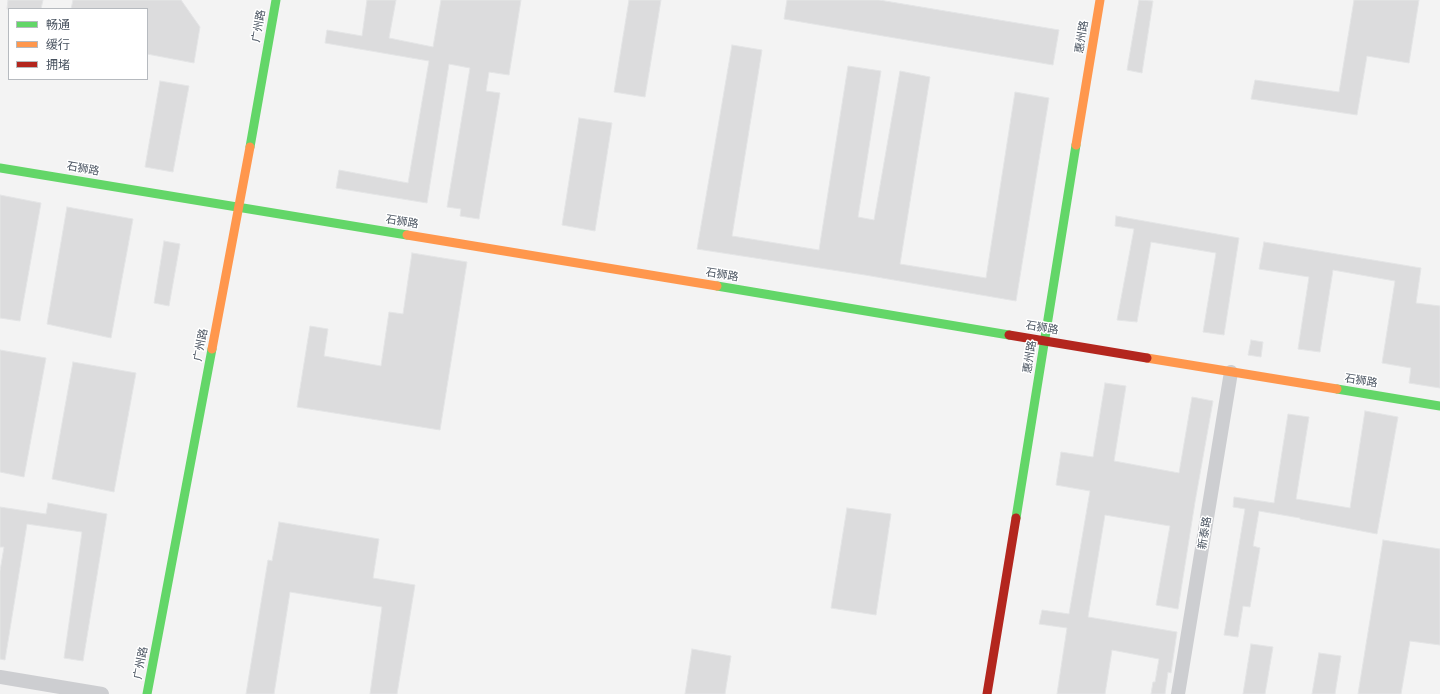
<!DOCTYPE html>
<meta charset="utf-8">
<style>
body{margin:0}
#map{position:relative;width:1440px;height:694px;overflow:hidden;background:#f3f3f3;font-family:"Noto Sans","Noto Sans SC",sans-serif}
canvas{display:block}
.legend{position:absolute;left:8px;top:8px;width:140px;height:72px;box-sizing:border-box;background:#fff;border:1px solid #b6babf;margin:0;padding:5px 7px;list-style:none;font-size:12px;color:#495360}
.legend li{display:flex;align-items:center;gap:8px;height:20px}
.legend b{width:20px;border:1px solid #b6babf}
</style>
<div id="map">
<canvas width="1440" height="694"></canvas>
<ul class="legend">
<li><b style="height:5px;background:#63d668"></b>畅通</li>
<li><b style="height:5px;background:#ff974d"></b>缓行</li>
<li><b style="height:5px;background:#b3261e"></b>拥堵</li>
</ul>
</div>
<script>
const ctx = document.querySelector('canvas').getContext('2d');
ctx.lineJoin = 'round';
function fill(path, color) {
  ctx.fillStyle = color;
  ctx.fill(path, 'evenodd');
}
function shape(rows) {
  const path = new Path2D();
  for (const r of rows) {
    path.moveTo(r[0], r[1]);
    for (let i = 2; i < r.length; i += 2) path.lineTo(r[i], r[i + 1]);
  }
  return path;
}
function trace(path, color, width, dash) {
  ctx.strokeStyle = color;
  ctx.lineWidth = width;
  ctx.lineCap = dash ? 'butt' : 'round';
  ctx.setLineDash(dash || []);
  ctx.stroke(path);
}
function write(font, color, halo, rows, align = 'center') {
  ctx.font = font + ' "Noto Sans","Noto Sans SC",sans-serif';
  ctx.lineWidth = 3;
  ctx.setLineDash([]);
  ctx.textBaseline = 'middle';
  ctx.strokeStyle = halo;
  ctx.fillStyle = color;
  for (const [text, x, y, turn = 0] of rows) {
    ctx.save();
    ctx.translate(x, y);
    ctx.rotate((+turn || 0) * Math.PI / 180);
    ctx.textAlign = isNaN(turn) ? turn : align;
    if (halo) ctx.strokeText(text, 0, 0);
    ctx.fillText(text, 0, 0);
    ctx.restore();
  }
}
const building = shape([
 [8,0,43,0,41,9,7,9,8,0],
 [73,0,181,0,200,27,194,63,147,54,147,9,71,9,73,0],
 [367,0,396,0,389,38,433,47,441,0,521,0,509,75,489,72,486,91,500,93,479,219,460,216,461,209,447,207,470,68,449,64,427,203,336,188,339,170,408,183,429,61,325,43,327,30,362,36,367,0],
 [629,0,661,0,645,97,614,92,629,0],
 [787,0,879,0,1059,30,1053,65,784,19,787,0],
 [1139,0,1153,1,1142,73,1127,70,1139,0],
 [1354,0,1419,0,1409,63,1367,56,1357,115,1251,99,1255,80,1339,92,1354,0],
 [732,45,762,50,732,236,819,250,848,66,881,71,858,217,874,220,900,71,930,77,900,264,986,278,1015,92,1049,98,1016,301,865,275,697,249,732,45],
 [160,81,189,86,173,172,145,167,160,81],
 [579,118,612,123,595,231,562,225,579,118],
 [0,195,41,203,20,321,0,318,0,195],
 [67,207,133,219,111,338,47,324,67,207],
 [1116,216,1239,238,1224,335,1203,332,1216,253,1151,242,1137,322,1117,320,1134,229,1115,226,1116,216],
 [164,241,180,244,169,306,154,303,164,241],
 [1264,242,1421,268,1416,303,1440,306,1440,388,1409,383,1411,368,1382,363,1395,281,1333,270,1320,352,1298,349,1309,277,1259,269,1264,242],
 [412,253,467,262,440,430,297,407,310,326,328,329,324,356,381,366,389,312,403,314,412,253],
 [1251,340,1263,342,1261,357,1248,355,1251,340],
 [0,350,46,358,24,477,0,472,0,350],
 [73,362,136,373,114,492,52,479,73,362],
 [1105,383,1126,386,1114,461,1179,473,1192,397,1213,401,1195,502,1178,609,1156,605,1170,526,1105,515,1088,617,1177,632,1171,673,1168,672,1165,694,1151,694,1153,682,1155,682,1159,659,1112,650,1105,694,1057,694,1067,628,1039,624,1042,610,1069,614,1090,491,1056,485,1061,452,1093,457,1105,383],
 [1365,411,1398,417,1377,534,1300,519,1300,518,1259,511,1253,546,1260,548,1250,607,1243,606,1238,637,1224,635,1245,509,1233,507,1234,497,1274,503,1288,414,1309,417,1296,499,1350,508,1365,411],
 [48,503,107,514,83,661,64,658,82,532,27,524,5,660,0,659,0,571,4,547,0,547,0,507,46,514,48,503],
 [847,508,891,514,876,615,831,608,847,508],
 [279,522,379,539,373,578,415,585,397,694,370,694,382,607,290,592,274,694,246,694,268,560,272,561,279,522],
 [1383,540,1440,549,1440,645,1410,641,1401,694,1358,694,1383,540],
 [1251,644,1273,647,1265,694,1243,694,1251,644],
 [692,649,731,656,725,694,685,694,692,649],
 [1319,653,1341,656,1335,694,1312,694,1319,653]
]);
const street = shape([
 [0,677,102,694],
 [1178,694,1231,372]
]);
const fast = shape([
 [250,147,276,0],
 [0,168,407,235],
 [717,286,1009,335],
 [1337,389,1440,406],
 [1016,518,1076,145],
 [147,694,212,349]
]);
const slow = shape([
 [1076,145,1100,0],
 [407,235,717,286],
 [212,349,250,147],
 [1147,358,1337,389]
]);
const jam = shape([
 [1009,335,1147,358],
 [987,694,1016,518]
]);
const streetNames = [
 ["广州路",259,26,-80],
 ["惠州路",1082,37,-81],
 ["石狮路",83,169,10],
 ["石狮路",402,222,9],
 ["石狮路",722,275,9],
 ["石狮路",1042,328,9],
 ["广州路",201,345,-79],
 ["惠州路",1030,357,-81],
 ["石狮路",1361,381,9],
 ["新泰路",1205,533,-81],
 ["广州路",141,663,-79]
];
fill(building, '#dcdcdd');
trace(building, '#e4e5e6', 1);
trace(street, '#cdced1', 14);
trace(fast, '#63d668', 9);
trace(slow, '#ff974d', 9);
trace(jam, '#b3261e', 9);
write('11px', '#495360', '#fff', streetNames);
</script>
